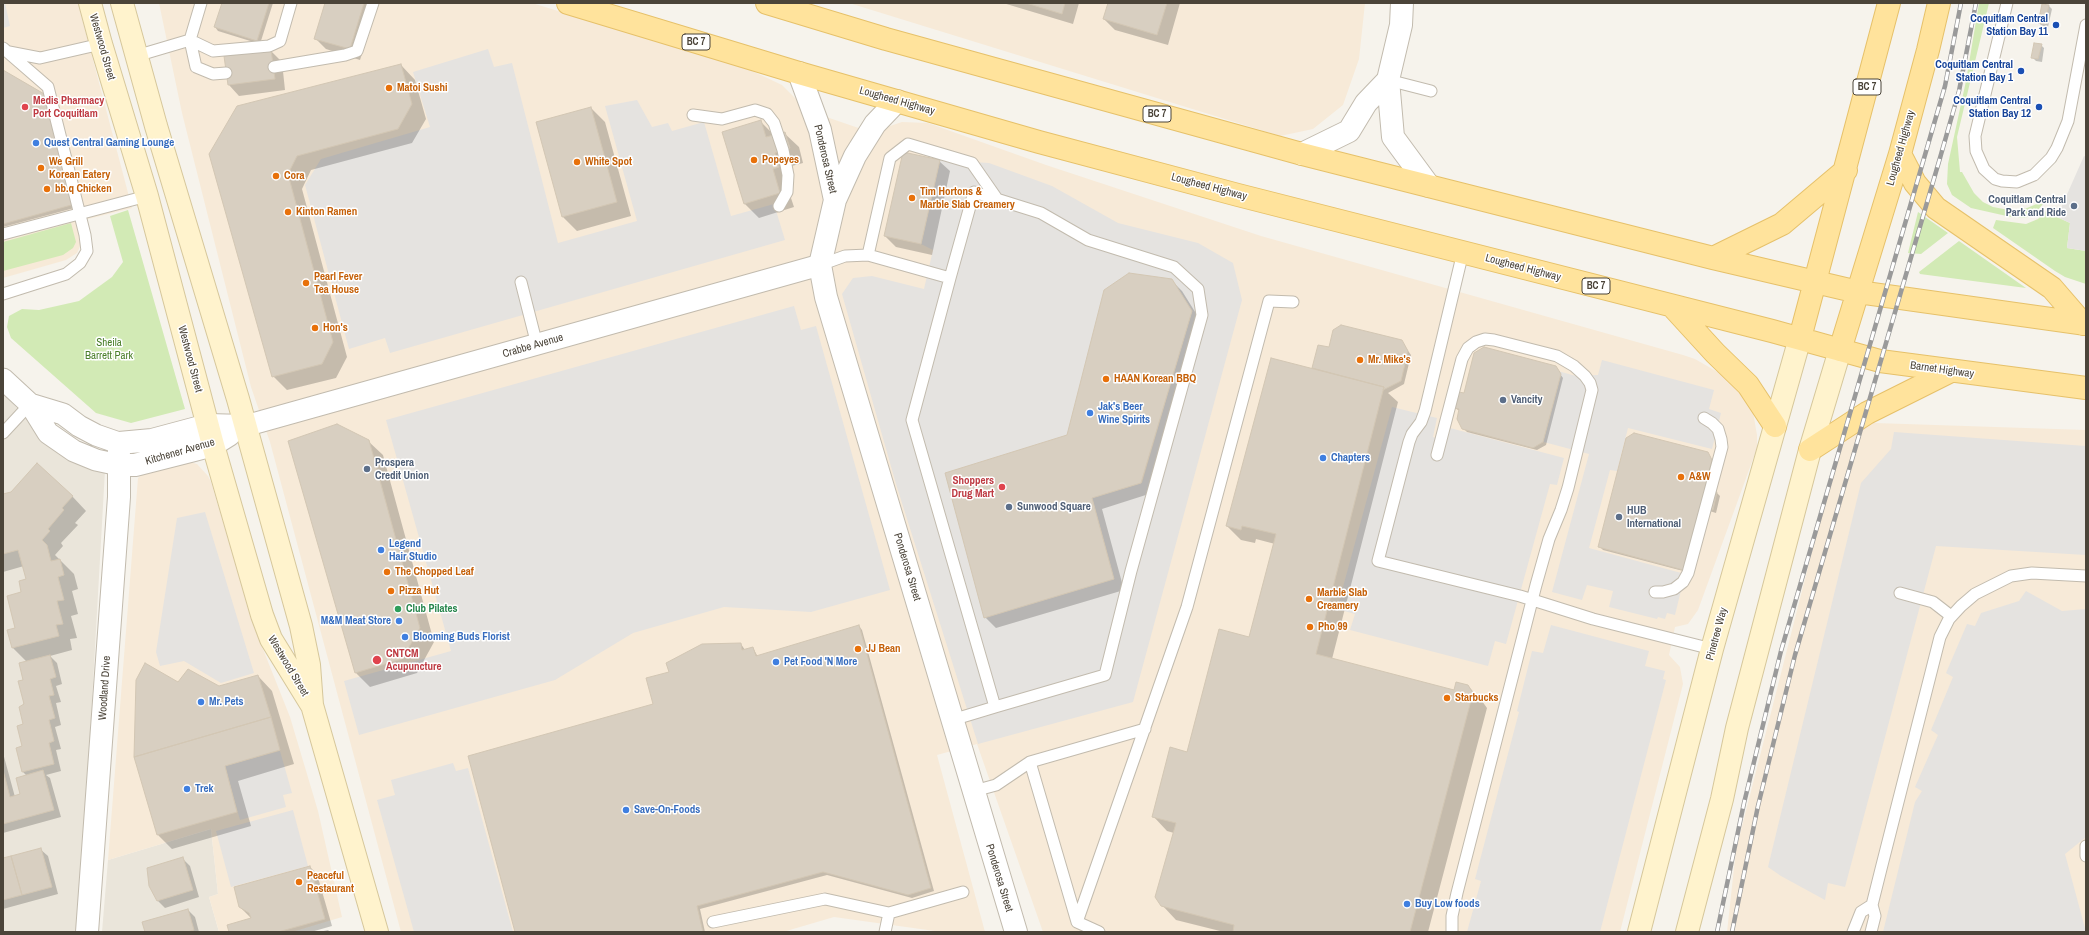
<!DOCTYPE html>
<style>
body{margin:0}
#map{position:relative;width:2089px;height:935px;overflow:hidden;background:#f6f3ec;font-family:"Archivo Narrow",sans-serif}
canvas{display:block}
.frame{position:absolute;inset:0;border:4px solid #4b4439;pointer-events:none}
</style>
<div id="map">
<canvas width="2089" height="935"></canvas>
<div class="frame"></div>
</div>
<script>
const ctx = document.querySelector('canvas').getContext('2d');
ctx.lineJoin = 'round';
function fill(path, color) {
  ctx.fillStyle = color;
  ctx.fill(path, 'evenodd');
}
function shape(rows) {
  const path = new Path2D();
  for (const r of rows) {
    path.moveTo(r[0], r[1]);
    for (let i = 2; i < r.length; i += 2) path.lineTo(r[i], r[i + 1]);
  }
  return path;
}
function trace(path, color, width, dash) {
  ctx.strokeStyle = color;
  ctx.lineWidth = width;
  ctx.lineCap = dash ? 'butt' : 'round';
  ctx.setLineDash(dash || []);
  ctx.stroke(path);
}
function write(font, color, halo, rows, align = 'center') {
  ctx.font = font + ' "Archivo Narrow",sans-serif';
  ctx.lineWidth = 3;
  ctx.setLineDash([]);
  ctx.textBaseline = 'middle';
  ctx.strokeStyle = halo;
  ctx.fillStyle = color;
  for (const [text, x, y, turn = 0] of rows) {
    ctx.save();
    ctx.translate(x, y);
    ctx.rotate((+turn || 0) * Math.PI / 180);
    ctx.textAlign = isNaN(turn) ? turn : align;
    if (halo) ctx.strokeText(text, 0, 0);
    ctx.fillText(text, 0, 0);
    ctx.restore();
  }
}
const residential = shape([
 [3,394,63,454,105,470,79,932,3,932],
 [211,829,218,894,209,897,219,932,102,932,108,860]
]);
const commercial = shape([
 [3,3,78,3,132,208,80,221,82,242,77,253,66,260,3,278],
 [159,3,532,3,748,69,782,85,797,100,803,109,879,135,887,127,902,122,928,123,1046,165,1261,236,1683,355,1695,359,1721,374,1740,391,1753,412,1757,435,1757,448,1698,610,1688,624,1675,627,1669,655,1680,667,1683,684,1620,932,1043,932,977,744,937,755,985,932,942,932,834,917,783,932,401,932,270,442,251,387,182,113],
 [849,3,1365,3,1359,59,1343,105,1313,129,1280,136],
 [1845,422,2086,430,2086,932,1727,932,1736,850],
 [186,461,197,464,208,476,211,482,255,629,290,717,318,811,342,917,292,932,219,932,209,897,218,894,211,829,108,860,138,478,144,473]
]);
const green = shape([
 [1979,3,1989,3,1957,137,1960,172,1962,172,1974,193,1983,202,1993,207,2009,210,2027,208,2039,203,2043,204,2036,212,2025,218,2011,217,1971,208,1952,195,1947,184,1948,164,1966,81],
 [2049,208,2059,211,2057,217,2070,223,2067,248,2086,251,2086,284,2065,277,2055,271,1993,228,1996,220,2026,224,2038,219],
 [128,210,185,409,131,423,96,413,11,338,7,327,9,316,22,309,39,310,79,301,112,277,123,262,110,216],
 [1918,212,1948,233,1921,254,1908,253],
 [71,223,76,242,73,248,63,255,3,271,3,242],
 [1959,241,2026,288,1920,274,1919,272]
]);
const parking = shape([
 [3,3,5,3,10,26,3,28],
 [488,49,494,67,512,63,558,243,637,221,605,106,637,100,652,127,668,123,672,131,704,122,731,216,774,204,785,240,390,353,385,338,349,349,305,185,321,159,430,127,413,72],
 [2084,156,2086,157,2086,251,2067,248,2070,223,2057,217],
 [940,160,989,163,1052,186,1118,223,1198,243,1233,263,1242,300,1133,702,978,744,896,484,842,294,853,278,872,276,924,289,933,250,921,244],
 [1129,273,1172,279,1192,311,1142,483,1092,498,1114,579,984,617,945,473,1067,435,1104,290],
 [794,306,801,330,816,326,890,590,811,612,724,607,633,633,555,680,359,735,344,681,451,651,386,420],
 [1602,360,1714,390,1709,409,1721,413,1712,449,1628,428,1617,471,1610,470,1589,548,1685,574,1675,615,1667,613,1665,619,1658,617,1657,619,1609,607,1613,591,1587,585,1582,600,1552,592,1589,454,1540,441,1558,371,1576,376,1598,375],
 [1392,407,1437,418,1433,437,1446,441,1450,428,1564,458,1557,485,1550,484,1506,644,1495,641,1488,666,1350,630,1355,614,1337,609],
 [1894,432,2086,446,2086,555,1936,546,1845,887,1828,883,1825,900,1781,876,1768,867,1861,483,1891,449],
 [205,512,254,673,221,683,184,661,160,666,156,652,177,518],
 [2026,591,2062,611,2086,609,2086,837,2065,854,2086,932,1883,932,1915,802,1922,791,1915,787,1938,735,1931,730,1953,677,1946,673,1967,624,1975,626,1981,613,2019,601],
 [1551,625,1649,651,1645,666,1665,671,1663,679,1666,680,1600,932,1467,932,1481,881,1475,879,1519,712,1517,711,1532,651,1543,653],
 [280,751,292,793,283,795,286,807,240,820,225,766],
 [453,763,456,771,468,768,513,932,414,932,377,800,395,795,391,780],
 [293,810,308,866,231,887,216,831]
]);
const shadow = shape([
 [223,3,273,3,260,44,218,31,215,27],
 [326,3,378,3,360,60,326,49,315,38],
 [1003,3,1079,3,1073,24],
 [1109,3,1180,3,1168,45,1115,30,1104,19],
 [2042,5,2049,6,2052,9,2048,27,2042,26,2039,23],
 [2041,45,2044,48,2042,62,2036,61,2032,57],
 [271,51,282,62,285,90,239,96,229,85],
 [401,65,415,80,426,119,412,143,311,170,302,189,347,357,336,378,287,390,273,376,210,154],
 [3,71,78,207,3,227],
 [591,108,605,122,631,216,577,231,563,217],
 [761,122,775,136,784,133,799,147,803,163,788,167,786,183,794,207,759,218,744,203],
 [939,161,950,171,932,255,896,247,885,236],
 [1171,280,1182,291,1202,323,1152,493,1102,509,1124,590,996,628,985,617,1068,436],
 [1401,341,1411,355,1404,384,1388,393,1398,402,1332,659,1455,691,1468,686,1482,701,1487,708,1428,932,1224,932,1176,920,1162,905,1174,833,1167,831,1153,816,1250,638,1275,544,1256,539,1255,543,1241,540,1227,526,1316,370,1313,368,1329,349],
 [1555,367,1563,378,1546,445,1537,450,1467,432,1463,428,1460,411,1451,406,1465,394],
 [289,441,368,441,383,455,434,642,417,673,370,687,356,673],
 [1707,453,1715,464,1708,490,1717,493,1720,496,1716,513,1703,509,1687,572,1603,550,1599,546],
 [3,495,72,496,86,511,75,523,78,525,61,543,63,546,55,555,74,574,78,589,72,591,78,614,71,616,77,638,70,639,72,650,50,656,57,663,62,684,56,686,61,702,56,703,61,725,55,727,61,749,56,750,61,771,46,775,50,778,61,817,3,833,3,753,15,797,22,795,27,776,23,772,23,747,24,681,27,662,13,648,9,631,17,628,23,593,27,580,24,566,3,572],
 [859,626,862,630,934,891,912,898,827,875,700,909,705,932,516,932,654,704,670,672,741,644,745,650,753,648,758,657],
 [258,676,272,691,294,764,238,781,251,826,172,849,158,835,179,683,219,687],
 [40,849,48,856,58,894,3,909,3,859],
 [183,859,190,866,199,897,165,908,157,900],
 [310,867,317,874,332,926,311,932,230,932,252,919,240,907],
 [188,910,195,917,199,932,146,932],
 [328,930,330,932,319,932]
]);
const building = shape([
 [222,3,269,3,257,41,214,27,222,3],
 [325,3,364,3,350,49,314,39,325,3],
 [1026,3,1065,3,1062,14,1026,3],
 [1108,3,1167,3,1157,35,1103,19,1108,3],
 [2042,4,2049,5,2045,24,2038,23,2042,4],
 [2034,43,2042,44,2038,59,2031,58,2034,43],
 [271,50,275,79,228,85,224,56,271,50],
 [401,64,412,104,398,129,297,156,288,174,333,342,322,364,272,377,209,154,237,106,401,64],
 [3,70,46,95,75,204,3,224,3,70],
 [591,107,617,202,562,217,536,122,591,107],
 [761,120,766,137,785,132,790,148,775,153,779,167,773,169,780,193,744,204,722,132,761,120],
 [903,152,940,160,921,244,884,236,903,152],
 [1129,273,1172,279,1192,311,1141,483,1092,498,1114,579,984,618,945,473,1067,435,1104,290,1129,273],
 [1341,325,1402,340,1408,351,1401,381,1383,390,1384,387,1312,368,1318,345,1329,347,1333,330,1341,325],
 [1484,347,1556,366,1561,374,1543,442,1533,448,1462,429,1457,419,1459,409,1450,407,1454,391,1464,393,1474,353,1484,347],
 [1271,358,1384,387,1316,654,1454,690,1456,682,1468,685,1473,693,1410,932,1233,932,1234,925,1161,906,1155,897,1176,823,1152,817,1170,747,1187,752,1219,629,1249,637,1276,534,1242,526,1241,530,1226,526,1271,358],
 [337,424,369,440,420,628,402,659,355,673,288,441,337,424],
 [1634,433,1708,452,1712,460,1705,488,1717,492,1713,510,1700,507,1683,570,1598,547,1626,438,1634,433],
 [37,463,73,496,62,508,64,510,48,529,50,531,42,540,47,545,51,561,60,559,64,575,58,577,64,600,57,601,63,624,56,625,59,636,12,648,7,630,15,628,7,596,21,592,19,581,26,579,18,550,3,554,3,494,11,492,37,463],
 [859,625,931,888,908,895,823,872,697,906,703,932,515,932,468,756,653,704,646,678,669,672,666,663,702,644,741,643,742,650,753,647,756,656,859,625],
 [50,655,56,677,50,679,54,695,49,696,55,718,49,720,54,741,49,743,54,764,22,772,16,748,22,746,17,726,23,724,19,707,24,704,18,681,23,680,19,663,50,655],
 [145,663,178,682,188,669,219,686,258,675,271,717,134,757,136,680,145,663],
 [271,717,280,750,225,766,237,812,157,835,134,757,271,717],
 [3,770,10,797,20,794,16,778,43,770,54,810,3,824,3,770],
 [41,848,52,887,22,895,11,856,41,848],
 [11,856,22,895,3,900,3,858,11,856],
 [183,857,193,890,157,901,149,886,147,868,183,857],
 [310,866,325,919,278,932,229,932,227,925,251,918,249,913,239,907,234,887,310,866],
 [188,909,194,930,187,932,145,932,142,922,188,909]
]);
const service = shape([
 [201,3,190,40,196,67,213,74,226,73],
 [2007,3,1975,136,1976,151,1984,169,1995,179,2002,181,2017,182,2034,175,2051,158,2057,148,2068,121,2086,25],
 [3,48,48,87,85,235,87,251,80,263,66,274,3,294],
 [9,52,40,58,101,44],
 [136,56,190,40,213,51,269,46,280,41,291,3],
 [274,67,345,55,357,51,373,3],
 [1388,80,1431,91],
 [693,115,722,119,755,110,767,114,774,123,783,150,788,175,787,192,779,206],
 [3,234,147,196],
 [1463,252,1425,411,1421,422,1412,434,1409,442,1378,561,1520,596,1593,619,1712,649],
 [868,255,890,158,908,144,972,163,997,199],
 [820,265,845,256,868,255,950,278,912,420,995,707,1105,675,1131,571,1202,315,1198,289,1174,267,1088,240,1041,213,974,192,950,278],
 [521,282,537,345],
 [3,433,30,404],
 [1437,455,1462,359,1468,348,1476,342,1485,339,1494,340,1557,356,1574,366,1585,376,1590,383,1592,390,1568,488,1561,510,1549,539,1536,585,1457,893,1452,916,1452,932],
 [1655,592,1663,592,1674,589,1683,582,1688,573,1722,447,1721,439,1718,429,1712,423,1704,418],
 [1900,593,1933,602,1951,616],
 [952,720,995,707],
 [1030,762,1077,922,1099,932],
 [974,791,996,785,1030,762,1145,729],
 [2086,846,2086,856],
 [889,913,963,892],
 [713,922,825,899,889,913,885,932],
 [1077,922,1187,607,1269,301,1293,302],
 [1853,932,1861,912,1872,905],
 [1871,932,1875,916,1872,905,1881,869,1940,637,1949,619,1961,606,1975,594,2011,576,2032,573,2086,576]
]);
const minor = shape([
 [3,379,30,404,48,433,74,451,96,460,119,465],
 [30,404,63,414,79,426,96,435,119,443],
 [245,426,820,265]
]);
const tertiary = shape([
 [1402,3,1401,25,1388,80,1393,137,1429,186],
 [799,73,820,130,835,200],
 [897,101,875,124,855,156,835,200,820,265,826,297,1016,932],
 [1302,154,1349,131,1366,103,1388,80],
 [119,465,135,465,194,450,213,445,229,435],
 [87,932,119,497,119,443,152,440,208,425,245,426]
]);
const secondary = shape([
 [90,3,101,44,147,196,213,445,262,615,271,639,311,704],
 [122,3,156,126,238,399,301,626,309,665,312,705,377,932],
 [1639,932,1712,649,1800,338],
 [1687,932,1722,799,1737,728,1810,450,1840,350]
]);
const primary = shape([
 [568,3,799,73,1039,142,1238,195,1772,331,1880,361,2086,388],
 [767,3,886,39,1302,154,1713,258,1858,292,2086,324],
 [1900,154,1915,183,1936,208,2052,288,2083,324],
 [1713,258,1782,224,1846,170],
 [1672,306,1715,353,1748,385,1775,426],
 [1800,338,1889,3],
 [1840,350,1900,154,1928,50,1939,3],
 [1810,450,1867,413,1949,372]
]);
const rail = shape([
 [1717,932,1744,803,1781,651,1945,86,1961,3],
 [1732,932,1758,806,1795,655,1940,158,1959,91,1976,3]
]);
const markers = [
 [2056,25,4,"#1a4fb4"],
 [2021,71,4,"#1a4fb4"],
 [389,88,4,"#e8710a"],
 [25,107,4,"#e0444e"],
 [2039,107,4,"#1a4fb4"],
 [36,143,4,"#3f7fe0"],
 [754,160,4,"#e8710a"],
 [577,162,4,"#e8710a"],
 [41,168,4,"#e8710a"],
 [276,176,4,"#e8710a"],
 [47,189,4,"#e8710a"],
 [912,198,4,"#e8710a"],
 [2074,206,4,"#5c6f8a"],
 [288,212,4,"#e8710a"],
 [306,283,4,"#e8710a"],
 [315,328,4,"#e8710a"],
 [1360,360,4,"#e8710a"],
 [1106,379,4,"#e8710a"],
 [1503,400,4,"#5c6f8a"],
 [1090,413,4,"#3f7fe0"],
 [1323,458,4,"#3f7fe0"],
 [367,469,4,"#5c6f8a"],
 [1681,477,4,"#e8710a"],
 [1002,487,4,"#e0444e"],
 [1009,507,4,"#5c6f8a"],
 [1619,517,4,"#5c6f8a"],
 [381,550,4,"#3f7fe0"],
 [387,572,4,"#e8710a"],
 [391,591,4,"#e8710a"],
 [1309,599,4,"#e8710a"],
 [398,609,4,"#2e9e5b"],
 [399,621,4,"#3f7fe0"],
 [1310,627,4,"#e8710a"],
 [405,637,4,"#3f7fe0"],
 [858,649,4,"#e8710a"],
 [377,660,5,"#e0444e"],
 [776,662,4,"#3f7fe0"],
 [1447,698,4,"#e8710a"],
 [201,702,4,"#3f7fe0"],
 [187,789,4,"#3f7fe0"],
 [626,810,4,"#3f7fe0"],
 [299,882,4,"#e8710a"],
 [1407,904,4,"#3f7fe0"]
];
const shields = [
 [696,42,28],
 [1867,87,28],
 [1157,114,28],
 [1596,286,28]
];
const shieldNames = [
 ["BC 7",696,42],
 ["BC 7",1867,87],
 ["BC 7",1157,114],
 ["BC 7",1596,286]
];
const transitNames = [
 ["Coquitlam Central",2048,19],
 ["Station Bay 11",2048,32],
 ["Coquitlam Central",2013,65],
 ["Station Bay 1",2013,78],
 ["Coquitlam Central",2031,101],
 ["Station Bay 12",2031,114]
];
const streetNames = [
 ["Westwood Street",102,47,74],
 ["Lougheed Highway",897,101,16],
 ["Lougheed Highway",1901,148,-74],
 ["Ponderosa Street",825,159,77],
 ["Lougheed Highway",1209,187,15],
 ["Lougheed Highway",1523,268,15],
 ["Crabbe Avenue",533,346,-16],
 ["Westwood Street",190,359,75],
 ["Barnet Highway",1942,370,8],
 ["Kitchener Avenue",180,452,-16],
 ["Ponderosa Street",907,567,73],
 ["Pinetree Way",1717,634,-75],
 ["Westwood Street",288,666,59],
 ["Woodland Drive",105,688,-86],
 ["Ponderosa Street",999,878,73]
];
const foodNames = [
 ["Matoi Sushi",397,88],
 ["Popeyes",762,160],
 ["We Grill",49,162],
 ["Korean Eatery",49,175],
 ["White Spot",585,162],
 ["Cora",284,176],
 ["bb.q Chicken",55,189],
 ["Tim Hortons &",920,192],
 ["Marble Slab Creamery",920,205],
 ["Kinton Ramen",296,212],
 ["Pearl Fever",314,277],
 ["Tea House",314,290],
 ["Hon's",323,328],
 ["Mr. Mike's",1368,360],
 ["HAAN Korean BBQ",1114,379],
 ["A&W",1689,477],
 ["The Chopped Leaf",395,572],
 ["Pizza Hut",399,591],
 ["Marble Slab",1317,593],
 ["Creamery",1317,606],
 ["Pho 99",1318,627],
 ["JJ Bean",866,649],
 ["Starbucks",1455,698],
 ["Peaceful",307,876],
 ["Restaurant",307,889]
];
const healthNames = [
 ["Medis Pharmacy",33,101],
 ["Port Coquitlam",33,114],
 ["Shoppers",994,481,"right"],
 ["Drug Mart",994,494,"right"],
 ["CNTCM",386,654],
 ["Acupuncture",386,667]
];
const shopNames = [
 ["Quest Central Gaming Lounge",44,143],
 ["Jak's Beer",1098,407],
 ["Wine Spirits",1098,420],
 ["Chapters",1331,458],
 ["Legend",389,544],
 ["Hair Studio",389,557],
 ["M&M Meat Store",391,621,"right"],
 ["Blooming Buds Florist",413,637],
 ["Pet Food 'N More",784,662],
 ["Mr. Pets",209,702],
 ["Trek",195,789],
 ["Save-On-Foods",634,810],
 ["Buy Low foods",1415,904]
];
const serviceNames = [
 ["Coquitlam Central",2066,200,"right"],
 ["Park and Ride",2066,213,"right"],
 ["Vancity",1511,400],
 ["Prospera",375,463],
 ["Credit Union",375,476],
 ["Sunwood Square",1017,507],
 ["HUB",1627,511],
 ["International",1627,524]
];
const parkNames = [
 ["Sheila",109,343],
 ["Barrett Park",109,356]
];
const leisureNames = [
 ["Club Pilates",406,609]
];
fill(residential, '#eae5da');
fill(commercial, '#f7ead8');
fill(green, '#d2eab5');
fill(parking, '#e5e3e0');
fill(shadow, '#0003');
fill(building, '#d8cfc1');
trace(building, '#d3c7b4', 1);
trace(service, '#c2bbae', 13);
trace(minor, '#c2bbae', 23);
trace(tertiary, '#c2bbae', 24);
trace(secondary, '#d6c79b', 24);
trace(primary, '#e6c16a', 24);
trace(service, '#fff', 11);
trace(minor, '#fff', 21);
trace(tertiary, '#fff', 22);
trace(secondary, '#fff3cd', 22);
trace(primary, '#ffe39c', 22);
trace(rail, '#9a9a9a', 4.5);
trace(rail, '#fff', 3, [9]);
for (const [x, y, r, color] of markers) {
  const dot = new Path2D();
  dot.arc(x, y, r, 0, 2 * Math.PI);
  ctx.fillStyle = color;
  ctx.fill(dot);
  trace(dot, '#fff', 1.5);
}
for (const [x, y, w] of shields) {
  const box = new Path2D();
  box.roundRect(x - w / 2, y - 8, w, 16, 3);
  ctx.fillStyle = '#fff';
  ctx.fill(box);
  trace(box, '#4b4439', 1);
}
write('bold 10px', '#4b4439', null, shieldNames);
write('bold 11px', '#164399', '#fff', transitNames, 'right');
write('11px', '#4b4439', '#fff', streetNames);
write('bold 11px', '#c56008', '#fff', foodNames, 'left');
write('bold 11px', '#be3a42', '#fff', healthNames, 'left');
write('bold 11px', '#366cbe', '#fff', shopNames, 'left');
write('bold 11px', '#4e5e75', '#fff', serviceNames, 'left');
write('11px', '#4a7f2a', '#fff', parkNames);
write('bold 11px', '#27864d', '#fff', leisureNames, 'left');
</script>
